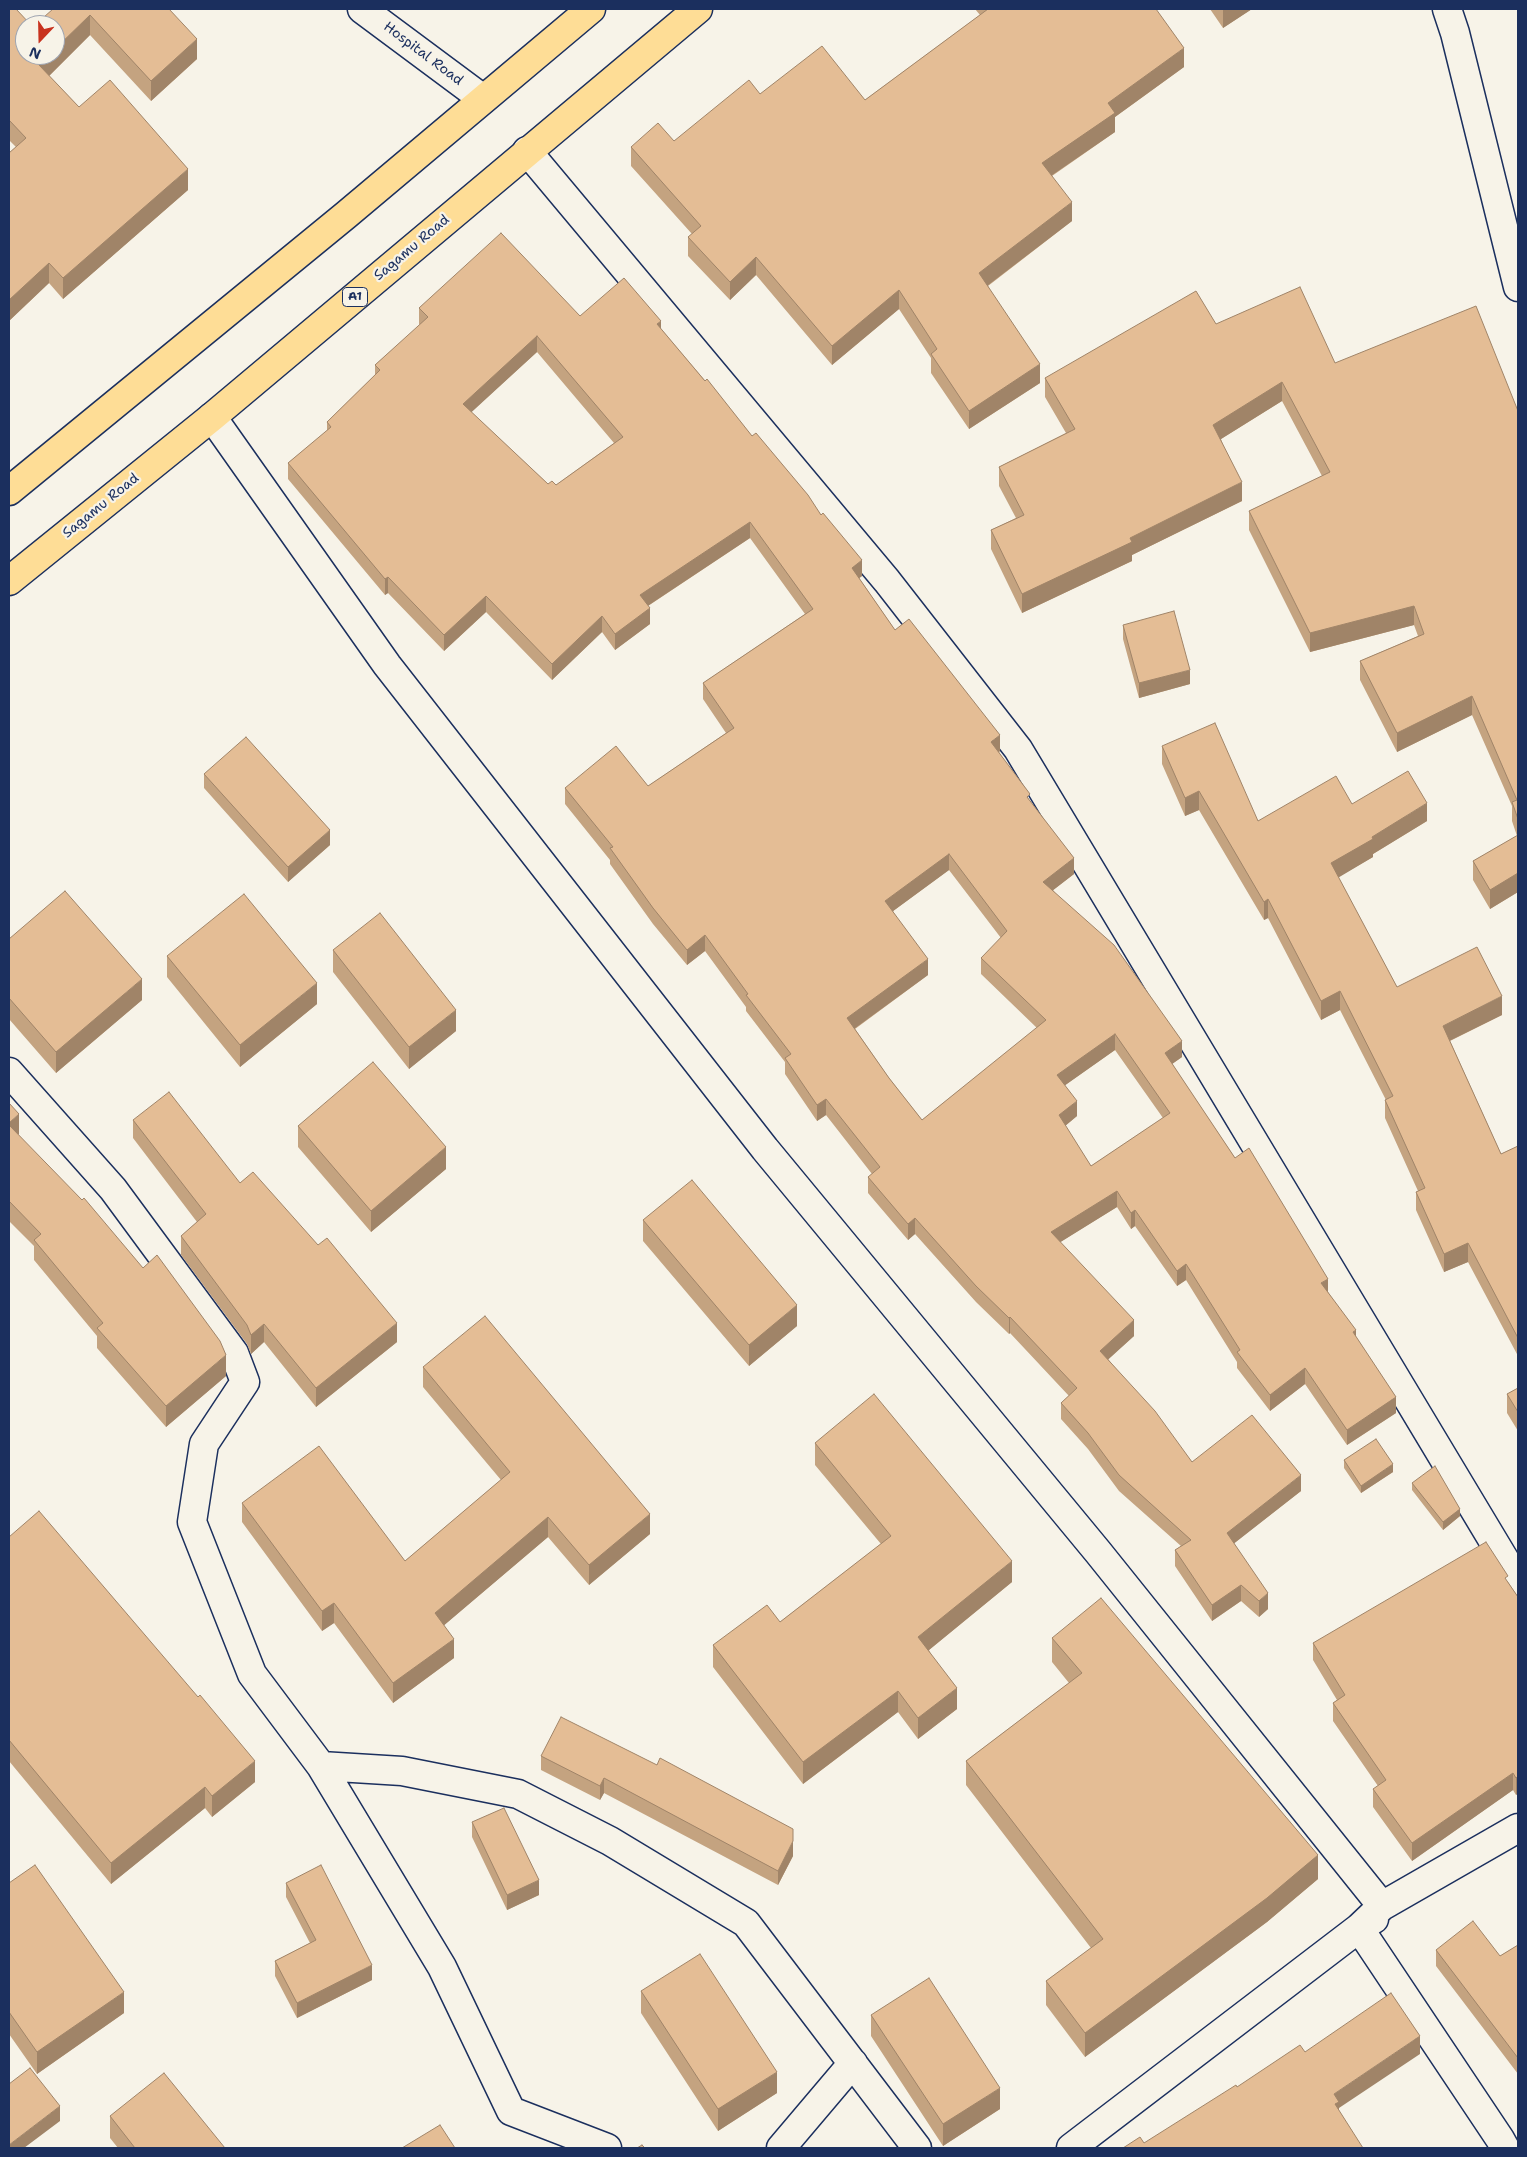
<!DOCTYPE html>
<style>
body{margin:0}
#map{position:relative;width:1527px;height:2157px;overflow:hidden;background:#f7f3e8;font-family:"Shantell Sans",sans-serif}
canvas{display:block}
.frame{position:absolute;inset:0;border:10px solid #1b2f5e;pointer-events:none}
.north{position:absolute;left:15px;top:15px;width:50px;height:50px;box-sizing:border-box;background:#f7f3e8;border:1px solid #9fa5b1;border-radius:50%;rotate:201deg;font-size:14px;font-weight:700;line-height:20px;text-align:center;color:#1b2f5e}
.north::after{content:'';display:block;margin:auto;width:18px;height:22px;background:#c8321e;clip-path:polygon(50% 0,100% 100%,50% 72%,0 100%)}
</style>
<div id="map">
<canvas width="1527" height="2157"></canvas>
<div class="frame"></div>
<div class="north">N</div>
</div>
<script>
const ctx = document.querySelector('canvas').getContext('2d');
ctx.lineJoin = 'round';
function shape(rows) {
  const path = new Path2D();
  for (const r of rows) {
    path.moveTo(r[0], r[1]);
    for (let i = 2; i < r.length; i += 2) path.lineTo(r[i], r[i + 1]);
  }
  return path;
}
function trace(path, color, width, dash) {
  ctx.strokeStyle = color;
  ctx.lineWidth = width;
  ctx.lineCap = dash ? 'butt' : 'round';
  ctx.setLineDash(dash || []);
  ctx.stroke(path);
}
function fill(path, color) {
  ctx.fillStyle = color;
  ctx.fill(path, 'evenodd');
}
function write(font, color, halo, rows, align = 'center') {
  ctx.font = font + ' "Shantell Sans",sans-serif';
  ctx.lineWidth = 4.5;
  ctx.setLineDash([]);
  ctx.textBaseline = 'middle';
  ctx.strokeStyle = halo;
  ctx.fillStyle = color;
  for (const [text, x, y, turn = 0] of rows) {
    ctx.save();
    ctx.translate(x, y);
    ctx.rotate((+turn || 0) * Math.PI / 180);
    ctx.textAlign = isNaN(turn) ? turn : align;
    if (halo) ctx.strokeText(text, 0, 0);
    ctx.fillText(text, 0, 0);
    ctx.restore();
  }
}
const minor = shape([
 [362,9,483,99],
 [1447,9,1455,33,1518,287],
 [527,151,887,581,1018,749,1518,1582],
 [212,417,387,665,765,1149,1098,1552,1382,1906],
 [9,1072,113,1189,234,1353,245,1382,204,1444,192,1522,252,1674,321,1766,442,1967,511,2111,607,2148],
 [321,1766,402,1771,518,1794,610,1841,746,1923,917,2148],
 [1374,1919,1359,1928,1500,2139,1505,2148],
 [781,2148,853,2063],
 [1071,2148,1359,1928,1382,1906,1518,1828]
]);
const trunk = shape([
 [9,491,346,215,591,9],
 [9,581,212,417,698,9]
]);
const wall = shape([
 [9,9,25,55,53,9,169,9,197,59,151,101,90,35,49,76,79,107,188,190,63,299,49,283,9,321,9,153,16,147,9,140],
 [975,9,1156,9,1184,67,1115,117,1115,132,1052,176,1072,221,988,286,1040,383,969,429,931,373,931,358,899,309,832,365,756,275,730,300,688,256,688,237,692,234,631,166,631,147,674,141,760,94,865,100,980,15],
 [1210,9,1252,9,1223,28],
 [419,308,580,316,661,329,752,436,821,515,862,576,859,578,895,630,1000,751,999,752,1030,801,1074,874,1053,890,1182,1057,1172,1064,1235,1158,1328,1292,1356,1338,1396,1413,1347,1445,1305,1384,1270,1411,1237,1368,1237,1362,1186,1280,1177,1286,1135,1226,1131,1229,1117,1207,1060,1242,1134,1336,1108,1359,1192,1462,1301,1491,1234,1543,1268,1609,1259,1617,1241,1601,1212,1621,1175,1566,1175,1550,1181,1546,1119,1491,1088,1449,1061,1419,1061,1403,1069,1396,1010,1333,1009,1334,976,1302,915,1234,908,1240,868,1193,868,1177,872,1174,826,1115,817,1121,785,1074,785,1062,746,1011,746,1007,705,951,687,965,653,924,610,864,610,860,565,804,565,788,648,786,726,733,703,699,703,683,805,614,750,538,648,606,650,624,615,650,602,632,552,680,486,612,444,651,388,593,385,595,288,479,288,463,327,431,327,422,375,375,375,365,420,325,419,324],
 [537,352,614,443,556,485,548,484,471,412],
 [949,870,1001,938,981,958,981,974,1037,1028,922,1120,889,1078,855,1029,928,975,893,911],
 [1115,1050,1163,1118,1091,1166,1065,1126,1077,1116,1065,1085],
 [1216,324,1335,363,1518,411,1518,892,1490,909,1473,880,1473,861,1517,836,1512,821,1512,806,1472,715,1397,752,1360,680,1360,661,1418,636,1414,625,1310,652,1249,530,1249,511,1322,476,1282,401,1221,439,1242,501,1132,555,1132,561,1022,613,991,549,991,530,1016,518,999,486,999,467,1066,433,1045,397,1045,378],
 [1123,625,1190,684,1139,698,1123,639],
 [1162,746,1258,821,1352,804,1427,821,1373,854,1373,857,1338,877,1397,987,1502,1015,1450,1041,1501,1154,1518,1146,1518,1356,1468,1262,1444,1272,1416,1210,1416,1192,1418,1191,1385,1118,1385,1100,1386,1100,1340,1010,1321,1020,1268,918,1264,920,1199,810,1185,816,1162,764],
 [204,774,330,845,288,882,204,788],
 [9,939,142,1000,56,1073,9,1019],
 [333,950,456,1031,409,1069,333,972],
 [167,956,317,1004,240,1067,167,977],
 [9,1103,18,1135,226,1376,166,1427,97,1348,97,1336,34,1260,34,1246,9,1221],
 [133,1120,240,1183,397,1342,316,1407,264,1342,251,1354,247,1344,181,1255,181,1236,197,1222,133,1138],
 [298,1126,446,1169,371,1232,298,1147],
 [643,1220,797,1326,749,1366,643,1241],
 [423,1367,650,1534,589,1585,548,1537,444,1625,454,1658,393,1703,334,1623,322,1631,242,1522,242,1503,405,1561,501,1480,423,1387],
 [1518,1388,1518,1431,1507,1413,1507,1394],
 [815,1443,1012,1582,929,1650,957,1709,918,1739,898,1712,803,1784,713,1667,713,1645,780,1622,881,1544,815,1465],
 [1344,1460,1393,1472,1361,1493,1344,1468],
 [1412,1483,1460,1516,1443,1530,1412,1490],
 [9,1537,255,1782,212,1817,205,1808,111,1884,9,1761],
 [1508,1582,1518,1597,1516,1795,1513,1790,1412,1861,1373,1807,1373,1789,1378,1786,1333,1721,1333,1703,1337,1700,1313,1660,1313,1643],
 [1052,1638,1318,1879,1267,1922,1085,2057,1046,2005,1046,1981,1091,1948,966,1785,966,1761,1069,1683,1052,1662],
 [541,1756,657,1765,793,1856,778,1885,604,1793,600,1800,541,1770],
 [472,1822,539,1895,507,1910,472,1837],
 [9,1883,124,2013,37,2074,9,2034],
 [286,1883,372,1980,297,2018,275,1976,275,1961,310,1943,286,1897],
 [1518,1945,1518,2074,1436,1966,1436,1950,1500,1956],
 [641,1991,777,2093,718,2131,641,2013],
 [871,2015,1000,2109,943,2146,871,2036],
 [110,2116,225,2148,118,2148,110,2138]
]);
const shadedWall = shape([
 [1223,9,1252,9,1223,28],
 [90,15,90,35,39,86,39,65,49,55,55,55,55,49],
 [197,39,197,59,151,101,151,81],
 [1184,48,1184,67,1115,117,1115,132,1042,182,1042,163,1108,103],
 [188,169,188,190,63,299,63,278],
 [1072,202,1072,221,979,292,979,273],
 [756,257,756,275,730,300,730,282],
 [49,263,49,283,9,321,9,300],
 [899,290,899,309,832,365,832,346],
 [661,321,661,337,657,324],
 [537,336,537,352,463,420,463,404],
 [1040,364,1040,383,969,429,969,411],
 [1282,382,1282,401,1213,444,1213,425],
 [1242,482,1242,501,1132,555,1132,561,1022,613,1022,594,1130,538],
 [750,522,750,538,640,611,640,595],
 [862,560,862,576,852,584,852,568],
 [388,577,388,593,385,595,385,579],
 [486,596,486,612,444,651,444,635],
 [1414,606,1414,625,1310,652,1310,633],
 [650,608,650,624,615,650,615,634],
 [602,616,602,632,552,680,552,664],
 [1190,670,1190,684,1139,698,1139,683],
 [1472,696,1472,715,1397,752,1397,733],
 [1000,735,1000,751,991,758,991,742],
 [1199,791,1199,810,1185,816,1185,798],
 [1427,803,1427,821,1373,854,1373,857,1331,882,1331,863,1372,837],
 [330,830,330,845,288,882,288,867],
 [949,854,949,870,885,917,885,901],
 [1074,858,1074,874,1043,898,1043,882],
 [1518,873,1518,892,1490,909,1490,890],
 [1268,899,1268,918,1264,920,1264,902],
 [705,935,705,951,687,965,687,950],
 [928,959,928,975,847,1034,847,1018],
 [142,979,142,1000,56,1073,56,1052],
 [317,983,317,1004,240,1067,240,1045],
 [1340,991,1340,1010,1321,1020,1321,1001],
 [1502,996,1502,1015,1443,1044,1443,1026],
 [456,1010,456,1031,409,1069,409,1047],
 [1115,1034,1115,1050,1057,1091,1057,1075],
 [1182,1041,1182,1057,1165,1069,1165,1053],
 [826,1099,826,1115,817,1121,817,1105],
 [1077,1101,1077,1116,1059,1131,1059,1115],
 [19,1114,19,1134,9,1143,9,1123],
 [446,1147,446,1169,371,1232,371,1211],
 [1117,1191,1117,1207,1051,1248,1051,1232],
 [1135,1210,1135,1226,1131,1229,1131,1213],
 [915,1218,915,1234,908,1240,908,1224],
 [1468,1243,1468,1262,1444,1272,1444,1254],
 [1186,1264,1186,1280,1177,1286,1177,1271],
 [1328,1279,1328,1295,1321,1283],
 [797,1305,797,1326,749,1366,749,1345],
 [1010,1317,1010,1333,1009,1334,1009,1318],
 [1134,1320,1134,1336,1100,1367,1100,1351],
 [397,1323,397,1342,316,1407,316,1388],
 [264,1324,264,1342,251,1354,251,1335],
 [1356,1330,1356,1346,1353,1332],
 [226,1355,226,1376,166,1427,166,1406],
 [1305,1368,1305,1384,1270,1411,1270,1395],
 [1396,1397,1396,1413,1347,1445,1347,1430],
 [1393,1464,1393,1472,1361,1493,1361,1486],
 [1301,1475,1301,1491,1227,1549,1227,1533],
 [1460,1509,1460,1516,1443,1530,1443,1522],
 [650,1514,650,1534,589,1585,589,1565],
 [548,1517,548,1537,435,1633,435,1613],
 [1012,1561,1012,1582,918,1659,918,1637],
 [1241,1585,1241,1601,1212,1621,1212,1605],
 [1268,1593,1268,1609,1259,1617,1259,1601],
 [334,1603,334,1623,322,1631,322,1611],
 [454,1639,454,1658,393,1703,393,1683],
 [957,1688,957,1709,918,1739,918,1718],
 [898,1691,898,1712,803,1784,803,1762],
 [255,1761,255,1782,212,1817,212,1796],
 [1513,1773,1513,1790,1412,1861,1412,1843],
 [1518,1776,1518,1794,1516,1795,1516,1778],
 [604,1778,604,1793,600,1800,600,1786],
 [205,1787,205,1808,111,1884,111,1863],
 [793,1841,793,1856,778,1885,778,1871],
 [1318,1855,1318,1879,1267,1922,1085,2057,1085,2033],
 [539,1880,539,1895,507,1910,507,1895],
 [372,1965,372,1980,297,2018,297,2003],
 [124,1992,124,2013,37,2074,37,2052],
 [1420,2036,1420,2054,1339,2108,1339,2120,1335,2122,1334,2094],
 [777,2072,777,2093,718,2131,718,2109],
 [1000,2088,1000,2109,943,2146,943,2124],
 [60,2106,60,2121,24,2148,9,2148,9,2145]
]);
const building = shape([
 [9,9,16,9,31,25,25,25,25,55,49,55,39,65,79,107,110,80,188,169,63,278,49,263,9,300,9,153,26,138,9,120,9,9],
 [53,9,169,9,197,39,151,81,90,15,55,49,55,25,35,25,53,9],
 [988,9,1156,9,1184,48,1108,103,1115,113,1042,163,1072,202,979,273,1040,364,969,411,931,354,937,349,899,290,832,346,756,257,730,282,688,237,701,226,631,147,658,123,674,141,749,80,760,94,822,46,865,100,988,9],
 [501,233,580,316,624,278,661,321,657,324,705,381,707,379,752,436,756,433,808,495,821,515,823,513,862,560,852,568,895,630,909,619,1000,735,991,742,1030,794,1027,797,1074,858,1043,882,1114,945,1182,1041,1165,1053,1235,1158,1249,1148,1328,1279,1321,1283,1356,1330,1353,1332,1396,1397,1347,1430,1305,1368,1270,1395,1237,1352,1240,1350,1186,1264,1177,1271,1135,1210,1131,1213,1117,1191,1051,1232,1134,1320,1100,1351,1155,1411,1192,1462,1252,1415,1301,1475,1227,1533,1268,1593,1259,1601,1241,1585,1212,1605,1175,1550,1191,1540,1119,1475,1088,1433,1061,1403,1077,1388,1010,1317,1009,1318,976,1286,915,1218,908,1224,868,1177,880,1167,826,1099,817,1105,785,1058,791,1054,746,995,748,994,705,935,687,950,653,908,610,848,613,847,565,788,616,746,648,786,734,728,703,683,813,609,750,522,640,595,650,608,615,634,602,616,552,664,486,596,444,635,388,577,385,579,288,463,331,427,327,422,380,370,375,365,428,317,419,308,501,233],
 [537,336,623,437,556,485,552,481,548,484,463,404,537,336],
 [949,854,1007,931,981,958,1046,1020,922,1120,889,1078,847,1018,928,959,885,901,949,854],
 [1115,1034,1170,1113,1091,1166,1059,1115,1077,1101,1057,1075,1115,1034],
 [1300,287,1335,363,1476,306,1518,411,1518,819,1512,802,1517,800,1472,696,1397,733,1360,661,1424,634,1414,606,1310,633,1249,511,1330,472,1282,382,1213,425,1242,482,1130,538,1132,542,1022,594,991,530,1024,515,999,467,1075,429,1045,378,1196,291,1216,324,1300,287],
 [1174,611,1190,670,1139,683,1123,625,1174,611],
 [1215,723,1258,821,1336,776,1352,804,1408,771,1427,803,1372,837,1373,839,1331,863,1397,987,1477,947,1502,996,1443,1026,1501,1154,1518,1146,1518,1338,1468,1243,1444,1254,1416,1192,1425,1188,1385,1100,1393,1096,1340,991,1321,1001,1268,899,1264,902,1199,791,1185,798,1162,746,1215,723],
 [246,737,330,830,288,867,204,774,246,737],
 [1518,835,1518,873,1490,890,1473,861,1518,835],
 [65,891,142,979,56,1052,9,998,9,939,65,891],
 [244,894,317,983,240,1045,167,956,244,894],
 [380,913,456,1010,409,1047,333,950,380,913],
 [373,1062,446,1147,371,1211,298,1126,373,1062],
 [169,1092,240,1183,253,1172,318,1245,327,1238,397,1323,316,1388,264,1324,251,1335,247,1325,181,1236,206,1214,133,1120,169,1092],
 [9,1103,19,1114,9,1123,9,1103],
 [9,1125,82,1200,84,1198,143,1268,157,1255,220,1341,226,1355,166,1406,97,1328,103,1323,34,1240,41,1234,9,1201,9,1125],
 [692,1180,797,1305,749,1345,643,1220,692,1180],
 [485,1316,650,1514,589,1565,548,1517,435,1613,454,1639,393,1683,334,1603,322,1611,242,1503,319,1446,405,1561,510,1472,423,1367,485,1316],
 [1518,1388,1518,1412,1507,1394,1518,1388],
 [874,1394,1012,1561,918,1637,957,1688,918,1718,898,1691,803,1762,713,1645,767,1605,780,1622,891,1536,815,1443,874,1394],
 [1376,1439,1393,1464,1361,1486,1344,1460,1376,1439],
 [1435,1466,1460,1509,1443,1522,1412,1483,1435,1466],
 [39,1511,198,1697,200,1695,255,1761,212,1796,205,1787,111,1863,9,1740,9,1537,39,1511],
 [1486,1542,1508,1576,1505,1578,1518,1597,1518,1776,1516,1778,1513,1773,1412,1843,1373,1789,1386,1780,1333,1703,1345,1695,1313,1643,1486,1542],
 [1101,1598,1318,1855,1267,1898,1085,2033,1046,1981,1103,1939,966,1761,1082,1673,1052,1638,1101,1598],
 [561,1717,657,1765,660,1758,793,1829,793,1841,778,1871,604,1778,600,1786,541,1756,561,1717],
 [504,1808,539,1880,507,1895,472,1822,504,1808],
 [35,1865,124,1992,37,2052,9,2012,9,1883,35,1865],
 [321,1865,372,1965,297,2003,275,1961,316,1940,286,1883,321,1865],
 [1473,1921,1500,1956,1518,1945,1518,2058,1436,1950,1473,1921],
 [700,1954,777,2072,718,2109,641,1991,700,1954],
 [929,1978,1000,2088,943,2124,871,2015,929,1978],
 [1391,1993,1420,2036,1334,2094,1339,2102,1335,2104,1363,2148,1123,2148,1140,2137,1144,2143,1236,2085,1237,2087,1300,2045,1305,2052,1391,1993],
 [30,2068,60,2106,9,2145,9,2084,30,2068],
 [164,2073,225,2148,135,2148,110,2116,164,2073],
 [440,2125,455,2148,402,2148,440,2125],
 [642,2145,645,2148,637,2148,642,2145]
]);
const shields = [
 [355,297,25]
];
const shieldNames = [
 ["A1",355,297]
];
const streetNames = [
 ["Hospital Road",423,54,37],
 ["Sagamu Road",412,248,-40],
 ["Sagamu Road",101,506,-39]
];
trace(minor, '#1b2f5e', 31);
trace(trunk, '#1b2f5e', 31);
trace(minor, '#f7f3e8', 28);
trace(trunk, '#fedd96', 28);
fill(wall, '#c4a380');
fill(shadedWall, '#a08468');
fill(building, '#e4bd95');
trace(building, '#a08468', 1);
for (const [x, y, w] of shields) {
  const box = new Path2D();
  box.roundRect(x - w / 2, y - 9.5, w, 19, 4);
  ctx.fillStyle = '#f7f3e8';
  ctx.fill(box);
  trace(box, '#1b2f5e', 1);
}
write('bold 12px', '#1b2f5e', null, shieldNames);
write('14px', '#1b2f5e', '#f7f3e8', streetNames);
</script>
